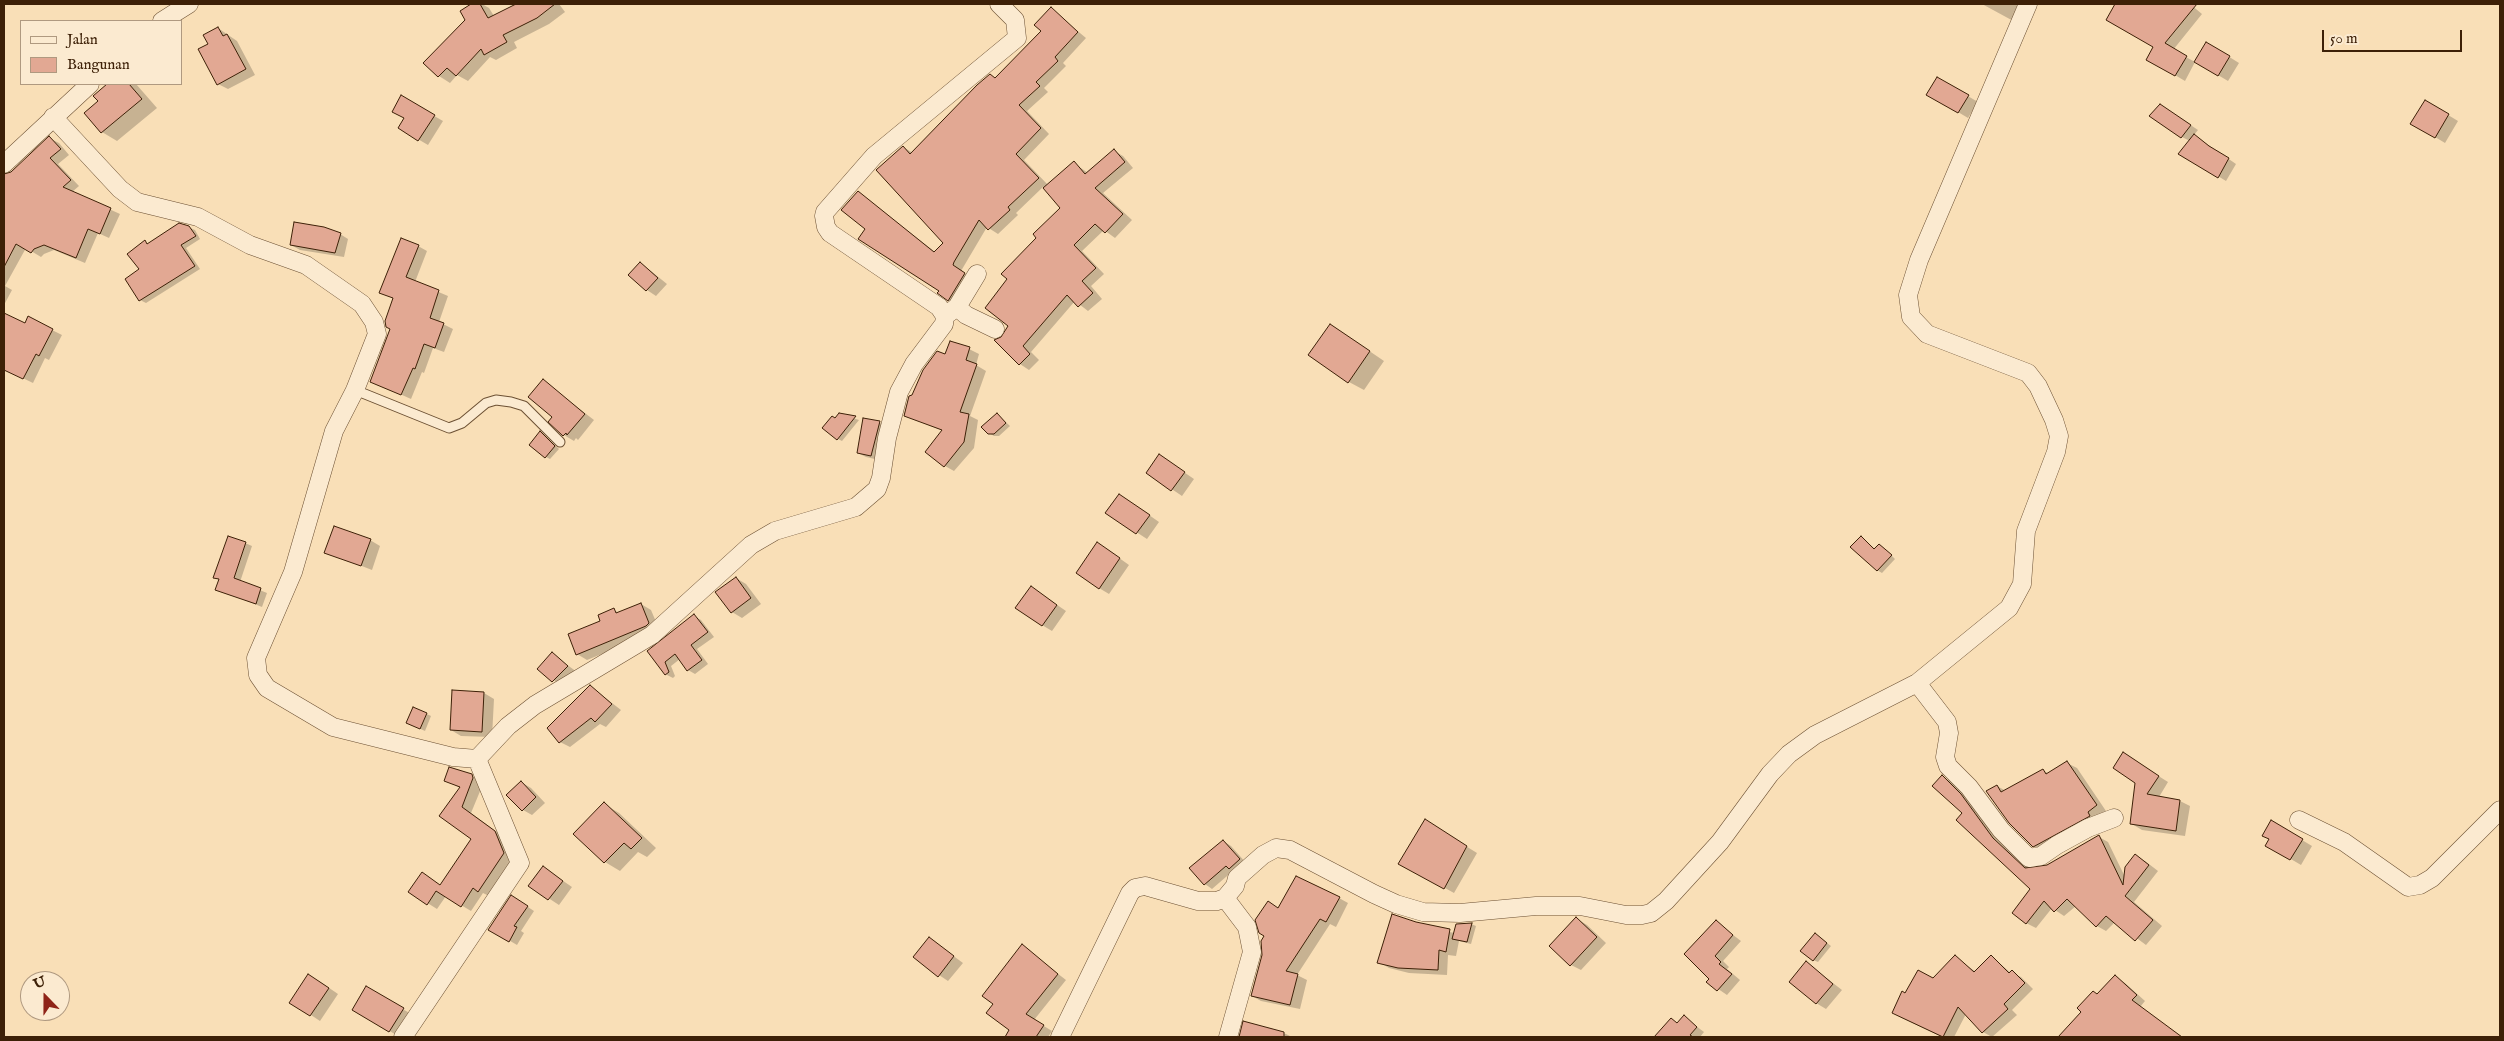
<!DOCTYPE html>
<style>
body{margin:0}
#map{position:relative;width:2504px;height:1041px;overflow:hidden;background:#f9dfb7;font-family:"IM FELL English",serif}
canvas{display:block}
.frame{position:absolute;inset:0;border:5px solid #3d2007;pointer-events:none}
.legend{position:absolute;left:20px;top:20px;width:162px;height:65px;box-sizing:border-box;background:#fbead0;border:1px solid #af9980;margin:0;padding:6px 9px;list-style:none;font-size:15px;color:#3d2007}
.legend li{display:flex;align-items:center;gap:10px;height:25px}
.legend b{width:25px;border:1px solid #af9980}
.north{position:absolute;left:20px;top:971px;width:50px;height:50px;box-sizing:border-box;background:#fbead0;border:1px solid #af9980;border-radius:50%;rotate:338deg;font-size:14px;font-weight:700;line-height:20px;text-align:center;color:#3d2007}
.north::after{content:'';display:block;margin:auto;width:18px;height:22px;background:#8f2418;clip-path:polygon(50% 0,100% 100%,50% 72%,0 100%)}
.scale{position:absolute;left:2322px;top:30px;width:140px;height:22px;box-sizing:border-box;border:2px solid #3d2007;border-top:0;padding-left:6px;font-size:15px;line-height:18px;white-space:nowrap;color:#3d2007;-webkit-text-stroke:4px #fbead0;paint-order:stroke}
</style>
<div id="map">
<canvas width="2504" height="1041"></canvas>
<div class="frame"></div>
<ul class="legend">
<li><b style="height:6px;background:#fbead0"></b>Jalan</li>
<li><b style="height:14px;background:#e2a893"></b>Bangunan</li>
</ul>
<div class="north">U</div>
<div class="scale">50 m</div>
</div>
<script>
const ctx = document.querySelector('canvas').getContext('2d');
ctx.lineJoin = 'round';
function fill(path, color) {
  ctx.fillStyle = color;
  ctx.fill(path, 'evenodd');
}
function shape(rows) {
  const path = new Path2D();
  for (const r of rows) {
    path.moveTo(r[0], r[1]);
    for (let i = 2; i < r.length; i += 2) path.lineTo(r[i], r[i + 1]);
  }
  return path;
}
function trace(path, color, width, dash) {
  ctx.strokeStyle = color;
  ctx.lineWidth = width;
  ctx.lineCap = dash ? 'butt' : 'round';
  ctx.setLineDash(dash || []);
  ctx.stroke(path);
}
const shadow = shape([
 [474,4,482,4,489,8,494,16,519,4,559,4,565,12,549,24,514,42,517,48,496,60,490,57,468,81,457,75,450,83,439,76,467,20,461,11],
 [1982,4,2019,4,2017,23],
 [2120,4,2190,4,2202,14,2173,50,2195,62,2185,81,2148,59,2155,47,2108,19],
 [1051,9,1086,38,1063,63,1066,66,1044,88,1048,92,1027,111,1049,134,1024,160,1048,185,1074,163,1088,173,1114,151,1123,156,1133,168,1103,193,1132,220,1115,238,1104,230,1082,251,1104,274,1091,286,1102,299,1088,311,1075,301,1031,352,1039,360,1029,370,1020,364,1002,338,1010,326,1038,238,1062,208,1043,187,1016,213,1018,215,998,234,987,227,961,271,973,279,957,305,948,300,941,290,866,229,858,192,935,252,945,243,903,147,913,153,996,79,1043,31],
 [218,28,237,41,255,75,228,89,218,84,209,45],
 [2207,43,2239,63,2228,81,2196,62],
 [1937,78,1978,102,1968,118,1928,94],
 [109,84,136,84,157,108,117,141,102,132,86,113,100,101,95,96],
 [401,97,443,121,428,145,399,128,405,118],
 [2425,101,2458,121,2445,143,2412,123],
 [2168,110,2198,130,2194,135,2236,164,2226,181,2180,153,2190,141,2182,137],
 [49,138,59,143,69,155,58,164,79,186,72,192,120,214,109,238,98,233,85,263,54,250,44,254,41,257,26,248,5,286,12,290,4,305,4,175,12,173],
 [188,227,195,230,200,239,186,248,200,269,146,303,140,300,141,270,145,242,149,244],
 [340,234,348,239,344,257,300,250,291,245],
 [418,246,427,251,415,282,448,296,439,322,453,329,444,352,433,348,424,373,422,372,411,399,371,381,391,329,394,299,381,292],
 [641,263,667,284,656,296,647,290],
 [4,315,25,324,52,330,62,335,49,360,45,358,33,383,4,369,4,359,8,350,4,348],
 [1331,325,1384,361,1364,390,1349,382],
 [969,349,979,354,976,365,986,371,970,416,978,420,974,448,954,471,945,466,943,431,905,415,913,396,946,355],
 [543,381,594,420,578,440,576,438,574,441,564,435,550,422,554,417],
 [840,414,859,420,842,441,838,439,836,419],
 [997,414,1010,426,999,436,994,436,989,433],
 [864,419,880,423,888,427,879,460,866,457,858,453],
 [541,433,559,449,550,459,546,457],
 [1169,462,1194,479,1182,496,1148,473],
 [1129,501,1159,522,1147,539,1107,513],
 [1861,537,1875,549,1880,545,1884,548,1895,559,1882,573,1877,570],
 [370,540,380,546,372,570,326,552],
 [245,543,252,546,240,582,267,593,262,607,217,589,220,580,215,577],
 [1108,550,1129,565,1109,594,1099,588],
 [736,578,746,584,761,604,742,618,732,612],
 [1041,594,1066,611,1052,631,1042,625],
 [641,604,651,610,659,629,656,632,587,660,577,654,614,610,619,613],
 [694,616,701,620,714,637,697,649,708,664,695,674,688,670,680,659,671,666,675,676,673,678,665,674,648,651],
 [552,654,577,672,563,687,539,669],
 [590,686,621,710,606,727,600,724,570,747,560,742],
 [484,693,494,699,492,737,461,736,451,730],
 [414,708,431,716,425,731,412,725],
 [2133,760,2168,782,2159,797,2180,801,2190,806,2185,836,2142,830,2132,824,2137,782],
 [2067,763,2077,768,2106,811,2043,851,2033,846,1997,786,2006,791,2043,770,2049,774],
 [471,775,481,781,483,784,471,813,505,838,514,859,489,896,483,893,471,911,446,896,437,909,410,892,441,886,473,839,441,816,460,788,446,780],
 [1942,777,1952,782,1971,801,2003,844,2029,869,2047,866,2099,837,2108,842,2125,877,2135,856,2145,861,2158,871,2134,902,2162,926,2146,945,2115,922,2106,931,2097,926,2076,906,2064,916,2052,908,2036,928,2026,923,2032,889,1964,813],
 [521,782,531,788,545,803,532,815,523,810],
 [604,804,619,813,656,848,647,857,638,852,620,871,605,862],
 [2272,822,2312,846,2301,865,2267,845,2271,839],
 [1435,827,1477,853,1454,893,1400,863],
 [1223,841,1231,846,1247,864,1234,870,1212,889,1205,884],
 [553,874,572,887,559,905,530,886],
 [1339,898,1348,903,1336,927,1330,924,1297,975,1307,980,1300,1009,1261,1001,1252,996,1279,909],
 [519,901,534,911,521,931,524,933,517,945,490,929],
 [1577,919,1587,925,1606,943,1581,970,1571,965],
 [1716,922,1741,941,1723,961,1729,967,1727,969,1740,980,1727,995,1708,982,1711,979],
 [1416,924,1454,933,1471,924,1476,926,1471,944,1459,941,1456,956,1448,955,1447,975,1409,973,1389,968,1379,962],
 [1819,937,1831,946,1818,962,1813,960],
 [929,938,963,963,948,981,939,975],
 [1022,946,1066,980,1034,1020,1052,1031,1048,1037,1006,1037,1011,1030,995,1004],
 [1991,956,2011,973,2021,977,2033,989,2012,1010,2017,1015,1992,1037,1983,1032,1966,1014,1954,1037,1942,1037,1902,1018,1906,994,1934,980,1955,957,1976,972],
 [1807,963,1842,990,1826,1009,1816,1003],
 [2116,977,2125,983,2145,1001,2140,1007,2182,1037,2059,1037],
 [319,981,338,994,320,1021,311,1015],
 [366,988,413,1015,400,1037,353,1010],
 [1684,1017,1704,1032,1700,1037,1656,1037,1671,1020,1678,1023],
 [1244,1023,1286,1034,1292,1037,1240,1037]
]);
const building = shape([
 [471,4,480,4,488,18,516,4,555,4,537,18,503,35,507,42,484,55,481,49,456,76,447,68,438,77,423,63,465,20,460,11,471,4],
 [2115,4,2197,4,2165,43,2187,56,2175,76,2146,60,2153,47,2106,20,2115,4],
 [1051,7,1078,32,1055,57,1058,61,1036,82,1040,86,1019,105,1041,128,1016,154,1039,178,1008,207,1010,210,988,230,979,220,954,262,953,265,965,273,948,301,937,293,939,291,858,239,865,229,841,210,858,191,934,252,943,243,876,170,903,146,910,154,977,85,990,74,995,78,1041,31,1034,25,1051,7],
 [218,27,223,36,227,34,246,69,217,85,198,49,208,44,203,35,218,27],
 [2206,42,2230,56,2218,76,2194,62,2206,42],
 [1937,77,1969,95,1958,113,1926,95,1937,77],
 [107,84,129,84,142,99,101,133,84,113,98,101,93,96,107,84],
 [401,95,435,115,418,141,398,128,404,118,392,112,401,95],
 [2425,100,2449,114,2435,138,2410,124,2425,100],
 [2160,104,2191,125,2181,138,2149,116,2160,104],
 [2194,134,2209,146,2229,158,2218,178,2178,154,2194,134],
 [49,136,61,149,50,158,71,180,63,187,111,208,100,234,88,229,76,258,44,245,34,249,31,253,16,244,4,267,4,174,11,172,49,136],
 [1114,149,1125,162,1095,188,1123,214,1105,233,1095,224,1074,245,1096,268,1082,281,1093,293,1078,307,1067,295,1023,346,1030,354,1019,365,994,340,1001,337,1008,326,985,308,1007,279,1001,274,1036,238,1033,234,1060,208,1043,188,1074,161,1085,174,1114,149],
 [294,222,324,227,341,233,335,253,290,245,294,222],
 [179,223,189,226,196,236,181,245,195,266,139,301,125,279,139,269,127,254,145,240,147,244,179,223],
 [401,238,419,245,406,277,439,290,430,318,444,323,435,348,424,344,415,369,413,368,401,395,370,382,390,329,386,327,385,321,393,298,379,293,401,238],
 [640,262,658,278,646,291,628,275,640,262],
 [4,313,25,323,28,316,53,329,39,356,36,354,23,379,4,370,4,313],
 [1330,324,1370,351,1348,383,1308,355,1330,324],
 [950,341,970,347,966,360,977,364,960,412,969,414,964,442,944,467,925,452,942,430,904,416,909,396,912,395,923,370,937,351,945,354,950,341],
 [543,379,585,414,567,435,566,433,563,436,548,422,552,417,528,397,543,379],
 [839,413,856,416,837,440,822,428,832,416,835,418,839,413],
 [997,413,1006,423,994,434,988,434,981,427,997,413],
 [863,418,880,421,871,456,857,453,863,418],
 [540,431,555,446,545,458,529,445,540,431],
 [1159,454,1185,472,1171,491,1146,473,1159,454],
 [1119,494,1150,515,1136,534,1105,513,1119,494],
 [334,526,371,539,361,566,324,553,334,526],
 [228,536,246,542,234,578,261,588,256,604,215,590,219,579,213,578,228,536],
 [1861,536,1874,549,1879,544,1892,555,1877,571,1850,547,1861,536],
 [1097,542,1120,558,1099,589,1076,573,1097,542],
 [736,577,751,598,731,613,715,592,736,577],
 [1031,586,1057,605,1042,626,1015,608,1031,586],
 [641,603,649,623,646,626,576,655,568,634,600,621,598,615,614,608,616,613,641,603],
 [694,614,708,632,691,645,702,660,687,671,675,654,665,662,669,672,665,675,647,651,694,614],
 [552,652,568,666,552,682,537,669,552,652],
 [590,685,612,704,595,722,591,718,559,743,547,728,590,685],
 [452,690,484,692,482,732,450,730,452,690],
 [413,707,427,713,420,729,406,723,413,707],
 [2123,752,2159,776,2147,794,2180,800,2176,831,2130,824,2135,783,2113,768,2123,752],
 [2067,761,2097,805,2088,812,2090,816,2033,847,2009,823,1986,791,1997,785,2001,792,2043,769,2046,774,2067,761],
 [449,767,472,774,473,778,462,807,495,831,504,853,478,892,473,888,461,907,436,891,427,905,408,892,422,872,440,885,471,839,439,816,460,787,444,781,449,767],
 [1942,775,1961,794,1993,838,2025,868,2047,865,2099,835,2123,885,2125,867,2135,854,2149,865,2125,896,2153,920,2135,941,2106,916,2096,927,2067,899,2054,912,2044,901,2026,924,2012,913,2030,889,1956,820,1962,813,1932,786,1942,775],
 [521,781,536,797,522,811,506,795,521,781],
 [604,802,642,838,631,849,624,843,604,863,573,834,604,802],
 [1425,819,1467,846,1444,889,1398,864,1425,819],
 [2271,820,2303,839,2290,860,2265,846,2269,839,2262,836,2271,820],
 [1223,840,1240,859,1229,869,1226,866,1204,885,1189,868,1223,840],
 [543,866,563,881,548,900,528,886,543,866],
 [1296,876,1340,897,1326,922,1320,919,1286,971,1298,974,1290,1005,1251,996,1262,955,1261,941,1264,936,1259,933,1255,920,1268,901,1278,908,1296,876],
 [511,895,528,906,514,926,517,927,509,942,488,930,511,895],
 [1392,914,1416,922,1450,929,1446,952,1439,950,1438,970,1398,968,1377,963,1392,914],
 [1576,917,1597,937,1570,966,1549,946,1576,917],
 [1716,920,1733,935,1715,956,1721,962,1719,964,1732,974,1717,991,1706,982,1709,979,1684,954,1716,920],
 [1472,923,1467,942,1452,939,1456,924,1472,923],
 [1815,933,1827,943,1813,961,1800,951,1815,933],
 [929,937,954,956,938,977,913,957,929,937],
 [1022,944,1058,974,1026,1014,1044,1025,1036,1037,1005,1037,1009,1030,986,1013,993,1004,982,996,1022,944],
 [1955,955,1974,972,1991,955,2009,973,2012,970,2025,983,2004,1004,2008,1009,1982,1033,1958,1007,1943,1037,1892,1013,1902,991,1905,993,1918,970,1933,978,1955,955],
 [1806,961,1833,984,1816,1004,1789,982,1806,961],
 [308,974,329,988,310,1016,289,1003,308,974],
 [2115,975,2137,995,2132,1000,2182,1037,2058,1037,2081,1012,2077,1008,2093,991,2097,994,2115,975],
 [366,986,404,1008,389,1032,352,1010,366,986],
 [1684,1015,1697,1027,1690,1035,1693,1037,1654,1037,1671,1018,1677,1023,1684,1015],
 [1243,1021,1284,1032,1284,1037,1239,1037,1243,1021]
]);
const lane = shape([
 [355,390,449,428,462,423,486,403,496,400,511,402,524,406,560,442]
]);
const street = shape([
 [162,21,189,4],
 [53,117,120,189,137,202,198,217,250,245,306,265,362,304,374,322,377,334,355,390,334,431,293,572,256,658,258,675,267,688,333,727,453,757,477,759,508,726,535,705,652,635,751,545,775,531,856,507,877,489,881,478,887,438,899,392,914,364,944,324,945,316,939,307,830,233,826,227,824,216,825,212,874,156,1017,38,1015,20,999,4],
 [4,164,90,84],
 [957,307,966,315,995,329],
 [945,316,957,307,977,274],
 [1917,683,1947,722,1949,733,1945,757,1948,766,1969,787,2001,830,2029,858,2041,856,2057,845,2088,828,2114,818],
 [2299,820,2344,842,2408,887,2420,885,2432,878,2500,810],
 [1225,898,1247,927,1252,952,1228,1037],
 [403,1037,520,863,477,759],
 [1060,1037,1130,893,1135,888,1145,886,1198,901,1217,901,1225,898,1235,886,1237,878,1263,855,1276,848,1290,850,1374,894,1396,904,1423,912,1460,913,1536,906,1580,906,1626,915,1642,915,1651,913,1666,901,1720,842,1770,774,1789,754,1815,735,1917,683,2009,608,2022,584,2026,531,2056,452,2059,436,2054,420,2038,386,2028,373,1927,334,1911,317,1908,295,1919,260,2028,4]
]);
fill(shadow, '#0003');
fill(building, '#e2a893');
trace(building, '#3d2007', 1);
trace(lane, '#6c5033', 11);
trace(street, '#6c5033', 19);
trace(lane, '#fbead0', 9);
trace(street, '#fbead0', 18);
</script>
